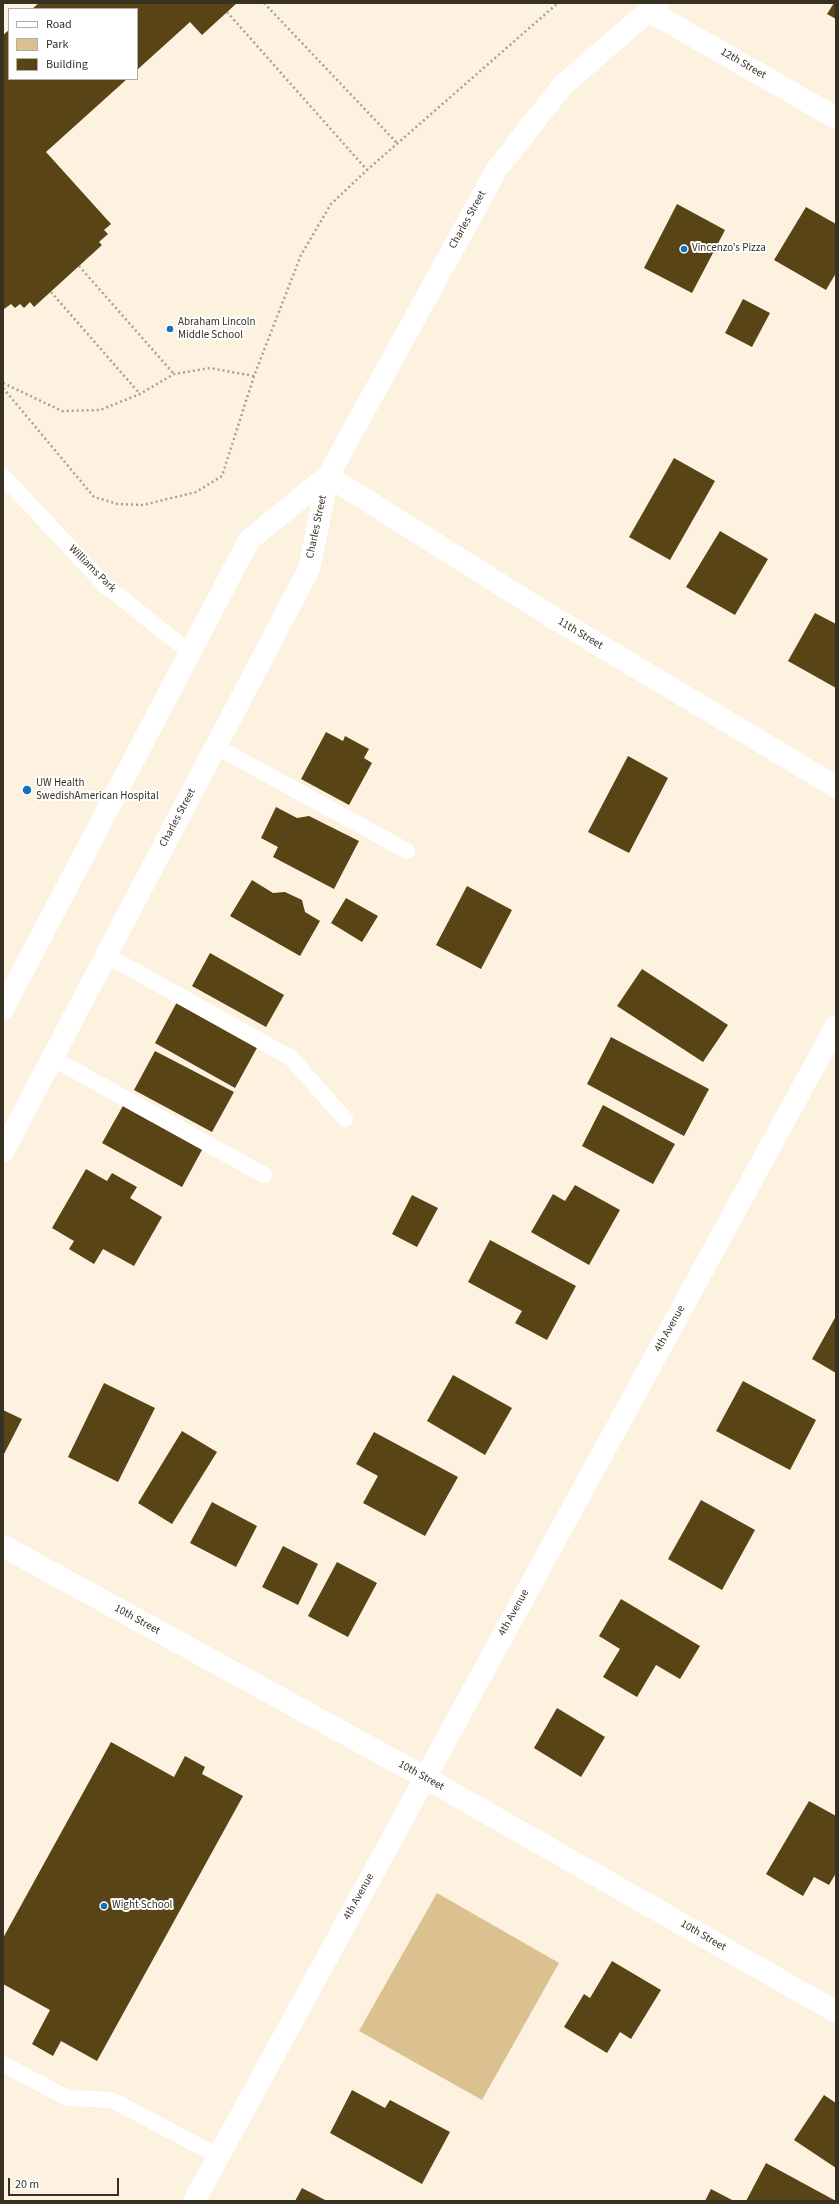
<!DOCTYPE html>
<style>
body{margin:0}
#map{position:relative;width:839px;height:2204px;overflow:hidden;background:#fcf2df;font-family:"Source Sans 3",sans-serif}
canvas{display:block}
.frame{position:absolute;inset:0;border:4px solid #373124;pointer-events:none}
.legend{position:absolute;left:8px;top:8px;width:130px;height:72px;box-sizing:border-box;background:#fff;border:1px solid #afada7;margin:0;padding:5px 7px;list-style:none;font-size:12px;color:#373124}
.legend li{display:flex;align-items:center;gap:8px;height:20px}
.legend b{width:20px;border:1px solid #afada7}
.scale{position:absolute;left:8px;top:2178px;width:111px;height:18px;box-sizing:border-box;border:2px solid #373124;border-top:0;padding-left:5px;font-size:12px;line-height:14px;white-space:nowrap;color:#373124;-webkit-text-stroke:3px #fff;paint-order:stroke}
</style>
<div id="map">
<canvas width="839" height="2204"></canvas>
<div class="frame"></div>
<ul class="legend">
<li><b style="height:5px;background:#fff"></b>Road</li>
<li><b style="height:11px;background:#dac18f"></b>Park</li>
<li><b style="height:11px;background:#594415"></b>Building</li>
</ul>
<div class="scale">20 m</div>
</div>
<script>
const ctx = document.querySelector('canvas').getContext('2d');
ctx.lineJoin = 'round';
function fill(path, color) {
  ctx.fillStyle = color;
  ctx.fill(path, 'evenodd');
}
function shape(rows) {
  const path = new Path2D();
  for (const r of rows) {
    path.moveTo(r[0], r[1]);
    for (let i = 2; i < r.length; i += 2) path.lineTo(r[i], r[i + 1]);
  }
  return path;
}
function trace(path, color, width, dash) {
  ctx.strokeStyle = color;
  ctx.lineWidth = width;
  ctx.lineCap = dash ? 'butt' : 'round';
  ctx.setLineDash(dash || []);
  ctx.stroke(path);
}
function write(font, color, halo, rows, align = 'center') {
  ctx.font = font + ' "Source Sans 3",sans-serif';
  ctx.lineWidth = 4;
  ctx.setLineDash([]);
  ctx.textBaseline = 'middle';
  ctx.strokeStyle = halo;
  ctx.fillStyle = color;
  for (const [text, x, y, turn = 0] of rows) {
    ctx.save();
    ctx.translate(x, y);
    ctx.rotate((+turn || 0) * Math.PI / 180);
    ctx.textAlign = isNaN(turn) ? turn : align;
    if (halo) ctx.strokeText(text, 0, 0);
    ctx.fillText(text, 0, 0);
    ctx.restore();
  }
}
const green = shape([
 [437,1893,559,1963,482,2100,359,2031]
]);
const building = shape([
 [39,3,237,3,202,35,190,22,137,70,137,9,32,9],
 [834,3,836,3,836,19,827,14],
 [9,30,9,79,127,79,46,152,111,224,104,230,108,234,99,242,102,245,34,307,30,302,24,308,20,304,15,308,11,304,4,309,3,35],
 [677,204,725,230,692,293,644,268],
 [806,207,836,224,836,273,826,290,774,260],
 [743,299,770,313,752,347,725,333],
 [674,458,715,481,670,560,629,537],
 [720,531,768,559,735,615,686,587],
 [815,613,836,624,836,688,788,661],
 [326,732,343,741,345,736,369,749,364,758,372,763,349,805,301,779],
 [628,756,668,778,629,853,588,832],
 [276,807,297,818,309,816,359,841,334,889,273,857,278,847,261,838],
 [252,880,273,893,285,892,302,900,305,912,320,921,300,956,230,916],
 [467,886,512,910,481,969,436,945],
 [346,898,378,916,362,942,331,923],
 [210,953,284,995,266,1027,192,986],
 [642,969,728,1025,703,1062,617,1006],
 [177,1002,258,1046,235,1088,155,1043],
 [611,1037,709,1089,684,1136,587,1084],
 [155,1051,234,1092,212,1132,134,1090],
 [124,1104,203,1148,182,1187,102,1143],
 [603,1105,675,1144,653,1184,582,1146],
 [86,1169,107,1181,112,1173,137,1187,130,1198,162,1217,134,1266,103,1249,94,1264,69,1249,74,1241,52,1228],
 [575,1185,620,1210,589,1265,531,1232,553,1194,565,1201],
 [412,1195,438,1208,417,1247,392,1234],
 [490,1240,576,1286,547,1340,515,1323,522,1311,468,1282],
 [836,1316,836,1373,812,1359],
 [453,1375,512,1408,485,1455,427,1421],
 [743,1381,816,1420,790,1470,716,1431],
 [104,1383,155,1408,118,1482,68,1457],
 [3,1410,22,1419,3,1456],
 [182,1431,217,1452,172,1524,138,1503],
 [374,1432,458,1477,425,1536,363,1503,378,1476,356,1464],
 [701,1500,755,1530,722,1590,668,1559],
 [212,1502,257,1526,236,1567,190,1543],
 [283,1546,318,1564,298,1605,262,1587],
 [337,1562,377,1583,348,1637,308,1616],
 [621,1599,700,1646,680,1679,656,1665,637,1697,603,1677,620,1649,599,1636],
 [557,1708,605,1737,581,1777,534,1748],
 [111,1742,174,1777,185,1756,205,1767,202,1774,243,1796,97,2061,61,2041,53,2056,32,2044,50,2010,3,1984,3,1938],
 [809,1801,836,1816,836,1873,829,1885,814,1877,803,1896,766,1874],
 [612,1961,661,1990,631,2039,620,2032,607,2053,564,2027,584,1994,590,1998],
 [352,2090,385,2108,390,2100,450,2132,422,2184,330,2133],
 [824,2095,836,2103,836,2168,794,2140],
 [766,2163,836,2201,746,2201],
 [302,2188,327,2201,295,2201],
 [711,2189,734,2201,705,2201]
]);
const path = shape([
 [264,3,397,143],
 [227,12,367,170],
 [79,266,174,374],
 [51,292,140,394],
 [3,383,62,411,100,410,140,394,174,374,210,368,254,376,301,255,331,204,367,170,558,3],
 [3,388,94,497,118,504,143,505,196,492,222,476,254,376]
]);
const lane = shape([
 [3,476,107,587,190,652],
 [215,746,407,851],
 [106,955,291,1058,345,1119],
 [52,1058,264,1175],
 [3,2064,67,2098,112,2100,218,2156]
]);
const street = shape([
 [649,11,836,118],
 [3,1546,424,1777,836,2012],
 [194,2201,836,1026]
]);
const secondary = shape([
 [328,476,544,612,836,787],
 [3,1009,249,540,328,476],
 [3,1152,309,569,328,476,497,169,563,85,658,3]
]);
const markers = [
 [684,249,4,"#176fbc"],
 [170,329,4,"#176fbc"],
 [27,790,5,"#176fbc"],
 [104,1906,4,"#176fbc"]
];
const streetNames = [
 ["12th Street",743,64,30],
 ["Charles Street",468,220,-61],
 ["Charles Street",317,527,-78],
 ["Williams Park",92,569,45],
 ["11th Street",580,634,31],
 ["Charles Street",178,818,-62],
 ["4th Avenue",670,1329,-61],
 ["4th Avenue",514,1613,-61],
 ["10th Street",137,1620,29],
 ["10th Street",421,1776,29],
 ["4th Avenue",359,1897,-61],
 ["10th Street",703,1936,30]
];
const poiNames = [
 ["Vincenzo's Pizza",692,249],
 ["Abraham Lincoln",178,323],
 ["Middle School",178,336],
 ["UW Health",36,784],
 ["SwedishAmerican Hospital",36,797],
 ["Wight School",112,1906]
];
fill(green, '#dac18f');
fill(building, '#594415');
trace(path, '#a9a190', 2.5, [2, 3]);
trace(lane, '#fff', 16);
trace(street, '#fff', 22);
trace(secondary, '#fff', 22);
for (const [x, y, r, color] of markers) {
  const dot = new Path2D();
  dot.arc(x, y, r, 0, 2 * Math.PI);
  ctx.fillStyle = color;
  ctx.fill(dot);
  trace(dot, '#fff', 1.5);
}
write('11px', '#373124', '#fff', streetNames);
write('11px', '#373124', '#fff', poiNames, 'left');
</script>
